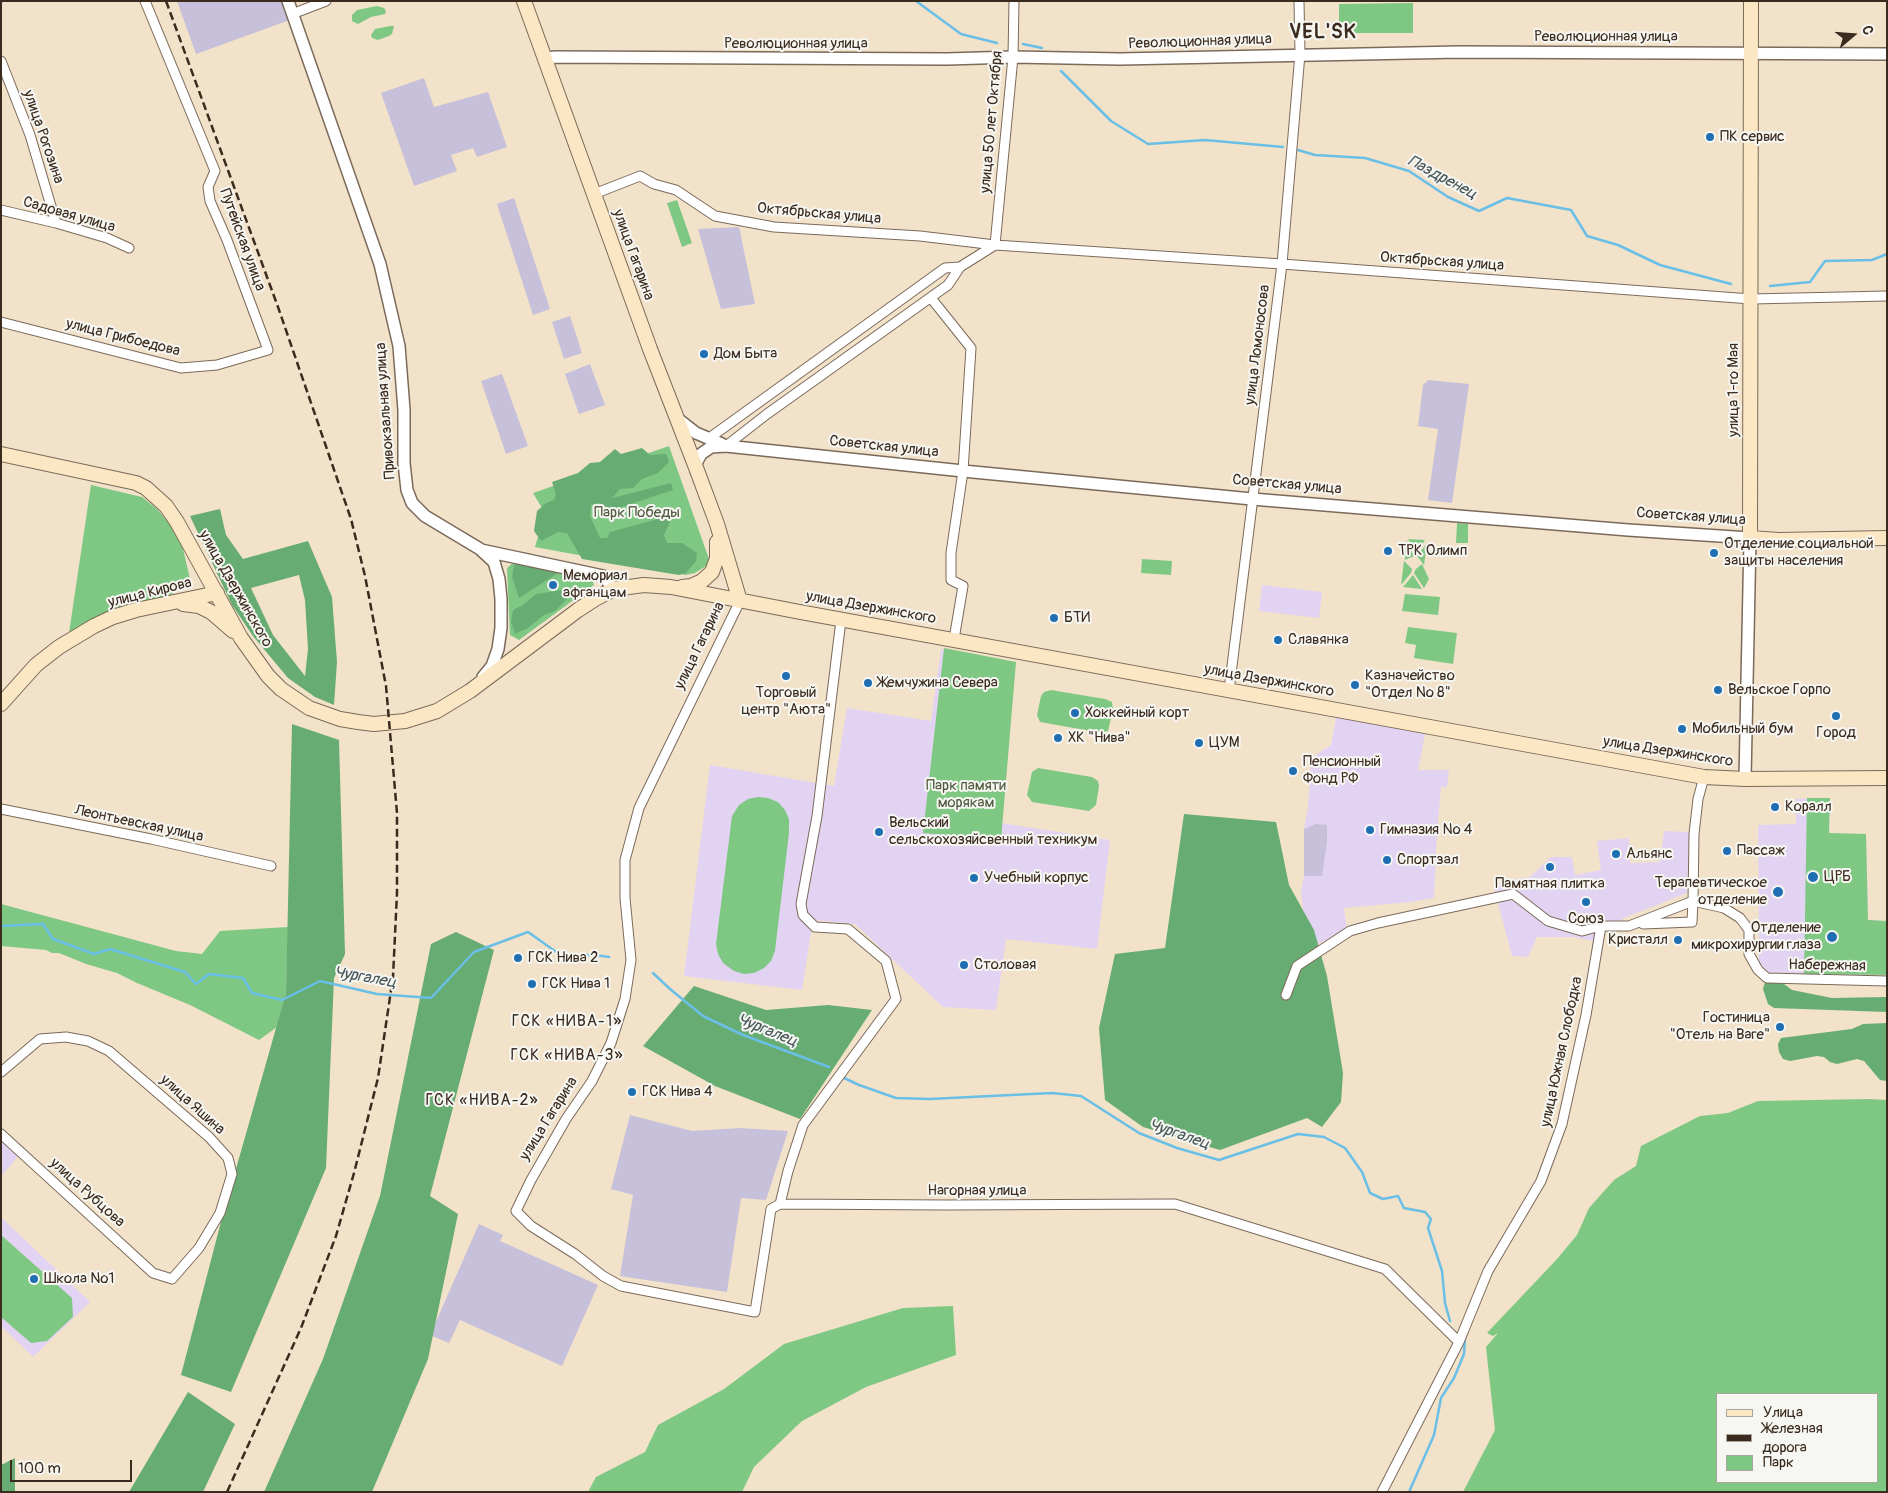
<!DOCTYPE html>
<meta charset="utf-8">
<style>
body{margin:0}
#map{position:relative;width:1888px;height:1493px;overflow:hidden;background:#f2e2ca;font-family:Pangolin,sans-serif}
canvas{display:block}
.frame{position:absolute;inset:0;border:2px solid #3b2a1e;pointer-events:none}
.legend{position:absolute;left:1716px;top:1393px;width:162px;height:90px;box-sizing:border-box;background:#f6f6f2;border:1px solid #aba49d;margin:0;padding:6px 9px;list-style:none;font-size:15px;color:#3b2a1e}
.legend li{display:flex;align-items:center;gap:10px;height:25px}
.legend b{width:25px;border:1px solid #aba49d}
.north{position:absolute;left:1828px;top:10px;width:50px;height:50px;-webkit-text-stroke:4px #f6f6f2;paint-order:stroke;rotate:72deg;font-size:14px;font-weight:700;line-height:20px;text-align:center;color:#3b2a1e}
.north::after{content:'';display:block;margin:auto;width:18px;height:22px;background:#3b2a1e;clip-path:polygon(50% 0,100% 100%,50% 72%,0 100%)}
.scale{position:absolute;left:10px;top:1460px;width:122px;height:22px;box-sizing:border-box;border:2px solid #3b2a1e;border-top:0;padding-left:6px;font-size:15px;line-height:18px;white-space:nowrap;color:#3b2a1e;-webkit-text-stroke:4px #f6f6f2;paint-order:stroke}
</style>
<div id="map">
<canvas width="1888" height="1493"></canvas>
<div class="frame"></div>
<ul class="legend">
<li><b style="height:6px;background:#fbe7c3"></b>Улица</li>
<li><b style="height:6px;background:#3b2a1e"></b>Железная дорога</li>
<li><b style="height:14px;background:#7fc884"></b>Парк</li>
</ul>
<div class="north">С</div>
<div class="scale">100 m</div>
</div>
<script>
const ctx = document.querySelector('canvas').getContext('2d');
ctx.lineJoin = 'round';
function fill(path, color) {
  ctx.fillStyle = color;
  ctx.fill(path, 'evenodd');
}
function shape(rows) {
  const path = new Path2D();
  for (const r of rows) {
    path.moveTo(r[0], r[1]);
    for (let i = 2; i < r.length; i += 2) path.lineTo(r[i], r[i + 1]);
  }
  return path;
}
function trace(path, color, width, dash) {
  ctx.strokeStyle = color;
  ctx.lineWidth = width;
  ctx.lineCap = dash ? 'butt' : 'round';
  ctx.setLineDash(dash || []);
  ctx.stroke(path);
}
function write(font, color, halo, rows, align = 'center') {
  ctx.font = font + ' Pangolin,sans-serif';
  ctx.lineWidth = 4;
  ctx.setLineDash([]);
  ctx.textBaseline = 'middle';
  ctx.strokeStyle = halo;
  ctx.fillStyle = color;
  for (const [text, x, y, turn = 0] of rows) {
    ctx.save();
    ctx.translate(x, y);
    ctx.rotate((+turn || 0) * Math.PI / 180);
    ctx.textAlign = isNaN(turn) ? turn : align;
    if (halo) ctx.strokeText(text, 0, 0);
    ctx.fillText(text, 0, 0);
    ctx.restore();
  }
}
const built = shape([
 [1262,585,1322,592,1319,618,1259,611],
 [941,649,1014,663,1001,823,1110,840,1097,949,1006,939,996,1010,943,1007,855,924,813,920,802,990,684,976,710,765,834,786,847,708,931,721],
 [1337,713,1426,729,1418,770,1449,770,1447,787,1441,787,1437,832,1434,898,1411,902,1344,908,1347,931,1307,949,1301,891,1304,876,1304,829,1308,808,1311,758,1331,745],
 [1830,798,1829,833,1866,834,1868,920,1887,921,1887,975,1768,973,1759,962,1758,825,1796,824,1795,799],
 [1664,831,1689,832,1687,893,1624,918,1594,941,1574,937,1537,937,1528,957,1512,956,1494,888,1507,881,1530,877,1551,857,1572,857,1575,875,1601,870,1597,841,1629,838,1630,863,1660,862],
 [1,1141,18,1156,1,1177],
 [1,1217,90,1302,33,1357,1,1326]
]);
const industrial = shape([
 [177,1,283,1,288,14,287,21,196,54],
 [424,78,434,107,488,92,507,147,477,157,473,148,451,155,457,171,414,186,381,93],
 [514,198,550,309,533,315,497,204],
 [739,227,755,304,721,309,698,229],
 [570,316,582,353,564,359,552,322],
 [590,364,605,405,579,414,565,374],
 [502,374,528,446,506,454,481,381],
 [1428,380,1469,384,1452,503,1428,500,1438,429,1418,426,1423,385],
 [1316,824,1327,825,1327,842,1322,876,1304,876,1304,829],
 [630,1115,692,1131,740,1128,788,1131,766,1200,741,1198,727,1292,620,1276,633,1195,611,1189],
 [479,1224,503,1235,500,1241,598,1285,562,1366,460,1320,449,1343,430,1335]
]);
const green = shape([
 [1413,3,1413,33,1339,33,1339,4],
 [377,6,384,8,386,11,385,14,371,17,358,24,352,21,352,15,357,10],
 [390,26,394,26,392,34,389,36,378,40,372,38,371,35,375,29],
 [677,200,692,243,682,247,667,203],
 [669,446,709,559,706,566,695,573,686,575,535,547,545,513,533,493],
 [91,485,142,497,157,509,172,527,182,545,191,583,170,595,101,614,69,633],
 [1457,523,1468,524,1468,543,1456,543],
 [1408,539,1425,540,1416,553],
 [1406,540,1414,556,1405,560],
 [1427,543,1424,565,1417,556],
 [1142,559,1172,561,1171,575,1141,573],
 [1404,561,1412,569,1411,573,1401,585],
 [514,562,591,577,594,585,519,640,510,635,507,568],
 [1422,564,1429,579,1424,588,1414,573,1416,569],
 [1413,575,1422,589,1403,587],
 [1405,594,1440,597,1438,615,1402,611],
 [1408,627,1457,633,1453,664,1414,658,1416,645,1405,643],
 [944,648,1016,662,1001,840,923,833],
 [1051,690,1105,699,1112,702,1113,710,1108,731,1102,733,1040,722,1037,715,1041,696,1044,692],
 [1038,768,1092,777,1098,781,1099,786,1096,805,1089,811,1032,802,1027,795,1032,772],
 [758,797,768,798,778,802,785,810,789,819,789,833,775,951,771,961,764,968,754,973,744,974,734,971,723,963,718,954,716,944,732,816,739,805,748,799],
 [1807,798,1830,798,1829,833,1866,834,1868,920,1887,921,1887,975,1804,974],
 [1,904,176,951,202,954,220,931,288,927,286,993,277,1027,259,1040,190,1005,137,983,117,973,86,964,59,953,52,953,46,950,1,946],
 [1868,1099,1887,1100,1887,1492,1463,1492,1495,1430,1486,1347,1498,1333,1493,1336,1487,1333,1557,1259,1577,1235,1589,1208,1614,1180,1636,1166,1641,1146,1700,1116,1728,1113,1758,1101],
 [1717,1394,1877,1394,1877,1482,1717,1482],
 [1,1235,72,1298,73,1317,47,1341,31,1343,1,1317],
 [953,1306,956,1355,866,1387,802,1421,754,1467,742,1492,588,1492,596,1477,645,1452,658,1425,724,1389,784,1344,903,1308]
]);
const forest = shape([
 [642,448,650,455,666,454,669,462,658,473,642,479,633,488,620,489,612,498,671,483,673,490,613,510,599,503,591,505,590,516,600,538,607,538,610,532,673,515,664,535,667,543,682,543,697,553,696,561,686,573,679,575,582,559,567,533,558,532,541,541,534,531,537,511,546,503,554,500,556,494,552,482,578,473,590,463,600,462,615,449,621,454],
 [220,509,226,535,243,559,308,541,332,597,337,662,334,705,315,697,288,678,253,636,232,605,190,516],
 [299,575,305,600,308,649,305,676,273,635,251,588],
 [525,563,561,571,519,598,512,577,514,565],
 [583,587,575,591,555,611,544,615,528,628,515,634,511,622,513,610,523,605,536,594],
 [292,724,339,740,345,954,334,978,326,1168,231,1392,181,1375,222,1218,286,993],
 [1184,814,1276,822,1289,885,1314,930,1327,976,1343,1073,1341,1102,1322,1127,1307,1118,1220,1150,1143,1127,1105,1100,1099,1028,1115,954,1165,948],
 [456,932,494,950,430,1196,458,1214,428,1359,372,1492,264,1492,323,1359,380,1196,431,944],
 [1773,980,1780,981,1792,990,1832,998,1887,997,1887,1012,1774,1008,1768,1004,1763,989,1765,982],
 [694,986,766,1010,828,1005,872,1010,800,1119,715,1086,643,1046],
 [1887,1023,1887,1081,1880,1080,1864,1061,1857,1059,1837,1064,1830,1062,1824,1057,1817,1056,1790,1061,1783,1059,1779,1052,1778,1044,1781,1038,1852,1029,1863,1024],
 [188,1392,235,1424,203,1492,129,1492],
 [15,1458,15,1492,1,1492,1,1465]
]);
const stream = shape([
 [916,1,961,34,997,43],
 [1,3,2,1],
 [1023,44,1042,48],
 [1061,71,1111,121,1148,144,1205,140,1283,147],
 [1298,150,1315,155,1365,158,1409,171,1448,197,1479,211,1507,198,1571,210,1587,236,1618,245,1660,265,1731,284],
 [1770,286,1810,282,1825,261,1872,260,1887,254],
 [1,926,43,924,53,939,94,954,110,949,185,972,196,984,209,974,243,978,252,993,282,1000,320,981,377,994,431,998,474,952,528,932,569,961,582,955,595,955,609,957],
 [653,973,670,989,703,1016,743,1035,829,1067],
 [842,1077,859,1085,896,1098,930,1099,1052,1093,1081,1096,1139,1133,1177,1148,1219,1160,1298,1134,1324,1137,1345,1148,1362,1172,1370,1193,1383,1199,1398,1196,1404,1208,1425,1212,1431,1219,1428,1228,1442,1271,1445,1303,1450,1321],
 [1409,1492,1434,1435,1441,1398,1454,1378,1464,1354,1465,1338]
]);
const minor = shape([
 [292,14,326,1],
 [1,61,30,135,56,223],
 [594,194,640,176,654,184,676,190,715,216,774,227,920,236,995,245,1013,57,1014,1],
 [1,210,56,223,107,238,129,248],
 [931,298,971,348,963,471,951,553,951,580,963,586,954,639],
 [1,322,181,368,217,365,268,350,227,240,210,201,208,187,215,171,145,1],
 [708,439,945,268,960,267],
 [726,446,767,414,948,285,960,267,995,245,1282,264,1751,299,1887,296],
 [740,601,639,808,625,860,625,898,631,960,625,999,611,1043,592,1081,566,1119,531,1180,516,1211,531,1226,575,1254,603,1276,621,1286,755,1312,771,1209,780,1204,788,1171,803,1125,896,999,886,961,848,929,815,927,803,915,801,904,817,816,841,620],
 [1229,690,1282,264,1300,54,1299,1],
 [1,809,151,839,271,866],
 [1643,924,1692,922,1693,901,1724,908,1740,918,1749,930,1749,954,1758,970,1767,978,1887,981],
 [1286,995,1297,966,1350,931,1378,923,1513,894,1548,921,1582,931,1601,926],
 [1,1072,40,1039,66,1037,88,1041,109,1051,209,1137,228,1158,232,1174,220,1213,199,1248,172,1279,153,1273,1,1134],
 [780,1204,947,1205,1175,1204,1385,1269,1459,1342,1382,1492],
 [1459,1342,1488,1271,1541,1181,1562,1124,1586,1015,1601,926,1629,926,1693,901,1694,834,1698,799,1704,777]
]);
const tertiary = shape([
 [288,1,380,264,399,346,404,410,404,463,407,490,412,503,425,516,480,549,494,562,499,579,501,599,501,628,498,649,492,666,483,677],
 [545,58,556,57,947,59,1013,57,1120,59,1459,52,1887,54],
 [678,419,696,433,722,444],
 [695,465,701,454,711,447,726,446,963,471,1252,499,1628,530,1750,538,1745,779],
 [481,550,603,576,614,589]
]);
const secondary = shape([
 [524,1,650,349,695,465,717,524,740,601],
 [1751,1,1750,538,1779,540,1887,538],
 [1,454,136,483,146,488,166,506,177,522,241,638,268,676,281,689,309,708,340,719,358,722,374,724,405,721,437,711,470,691,578,610,595,599,614,589,644,585,671,587,800,612,1704,777,1745,779,1887,778],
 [682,587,691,586,702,581,712,572,717,558,717,542],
 [183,604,199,606,211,612,233,631],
 [1,704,36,665,59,647,94,626,113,617,136,610,217,593]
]);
const rail = shape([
 [166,1,278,307,351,519,365,576,386,686,397,813,397,893,393,977,378,1078,354,1173,336,1236,301,1328,227,1492]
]);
const markers = [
 [1710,137,5,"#1f6fb2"],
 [704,354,5,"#1f6fb2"],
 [1388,551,5,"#1f6fb2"],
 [1714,553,5,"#1f6fb2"],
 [553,585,5,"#1f6fb2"],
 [1054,618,5,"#1f6fb2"],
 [1278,640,5,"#1f6fb2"],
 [786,676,5,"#1f6fb2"],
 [868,683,5,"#1f6fb2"],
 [1355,685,5,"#1f6fb2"],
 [1718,690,5,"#1f6fb2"],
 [1075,713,5,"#1f6fb2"],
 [1836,716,5,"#1f6fb2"],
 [1682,729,5,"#1f6fb2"],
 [1058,738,5,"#1f6fb2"],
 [1199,743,5,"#1f6fb2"],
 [1293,771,5,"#1f6fb2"],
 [1775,807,5,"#1f6fb2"],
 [1370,830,5,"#1f6fb2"],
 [879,832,5,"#1f6fb2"],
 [1727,851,5,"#1f6fb2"],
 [1616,854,5,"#1f6fb2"],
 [1387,860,5,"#1f6fb2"],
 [1550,867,5,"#1f6fb2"],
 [1813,877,6,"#1f6fb2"],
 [974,878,5,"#1f6fb2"],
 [1778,892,6,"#1f6fb2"],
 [1586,902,5,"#1f6fb2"],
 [1832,937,6,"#1f6fb2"],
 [1678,940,5,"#1f6fb2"],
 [518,958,5,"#1f6fb2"],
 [964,965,5,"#1f6fb2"],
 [532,984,5,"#1f6fb2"],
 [1780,1027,5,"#1f6fb2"],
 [632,1092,5,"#1f6fb2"],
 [34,1279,5,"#1f6fb2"]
];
const streetNames = [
 ["Революционная улица",1606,37],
 ["Революционная улица",1200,42,-2],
 ["Революционная улица",796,44],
 ["улица 50 лет Октября",992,122,-85],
 ["улица Рогозина",43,137,71],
 ["Октябрьская улица",819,214,5],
 ["Садовая улица",69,215,16],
 ["Путейская улица",242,240,70],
 ["улица Гагарина",633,255,70],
 ["Октябрьская улица",1442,262,4],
 ["улица Грибоедова",123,338,14],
 ["улица Ломоносова",1258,345,-83],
 ["улица 1-го Мая",1734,390,-90],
 ["Привокзальная улица",386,411,-94],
 ["Советская улица",884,447,6],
 ["Советская улица",1287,485,5],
 ["Советская улица",1691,517,4],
 ["улица Дзержинского",235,589,60],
 ["улица Кирова",150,593,-14],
 ["улица Дзержинского",871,608,10],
 ["улица Гагарина",700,646,-64],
 ["улица Дзержинского",1269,681,10],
 ["улица Дзержинского",1668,752,9],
 ["Леонтьевская улица",139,824,12],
 ["Набережная",1827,966,1],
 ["улица Южная Слободка",1562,1052,-78],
 ["улица Яшина",192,1105,42],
 ["улица Гагарина",549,1119,-58],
 ["Нагорная улица",977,1191],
 ["улица Рубцова",87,1193,42]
];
const poiNames = [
 ["ПК сервис",1720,137],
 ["Дом Быта",714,354],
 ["Отделение социальной",1724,544],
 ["защиты населения",1724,561],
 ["ТРК Олимп",1398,551],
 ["Мемориал",563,576],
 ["афганцам",563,593],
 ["БТИ",1064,618],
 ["Славянка",1288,640],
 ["Казначейство",1365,676],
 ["\"Отдел № 8\"",1365,693],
 ["Жемчужина Севера",878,683],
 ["Вельское Горпо",1728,690],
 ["Торговый",786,693,"center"],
 ["центр \"Аюта\"",786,710,"center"],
 ["Хоккейный корт",1085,713],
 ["Мобильный бум",1692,729],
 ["Город",1836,733,"center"],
 ["ХК \"Нива\"",1068,738],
 ["ЦУМ",1209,743],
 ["Пенсионный",1303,762],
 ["Фонд РФ",1303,779],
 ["Коралл",1785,807],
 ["Вельский",889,823],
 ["сельскохозяйсвенный техникум",889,840],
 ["Гимназия № 4",1380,830],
 ["Пассаж",1737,851],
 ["Альянс",1626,854],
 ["Спортзал",1397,860],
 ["ЦРБ",1824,877],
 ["Учебный корпус",984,878],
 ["Терапевтическое",1767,883,"right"],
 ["отделение",1767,900,"right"],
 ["Памятная плитка",1550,884,"center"],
 ["Союз",1586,919,"center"],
 ["Отделение",1821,928,"right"],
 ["микрохирургии глаза",1821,945,"right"],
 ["Кристалл",1668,940,"right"],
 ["ГСК Нива 2",528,958],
 ["Столовая",974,965],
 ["ГСК Нива 1",542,984],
 ["Гостиница",1770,1018,"right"],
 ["\"Отель на Ваге\"",1770,1035,"right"],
 ["ГСК Нива 4",642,1092],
 ["Школа №1",44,1279]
];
const parkNames = [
 ["Парк Победы",637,513],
 ["Парк памяти",966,786],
 ["морякам",966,803]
];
const waterNames = [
 ["Паздренец",1442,178,28],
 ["Чургалец",365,978,10],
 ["Чургалец",767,1031,22],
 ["Чургалец",1179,1135,19]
];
const neighbourhoodNames = [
 ["ГСК «НИВА-1»",567,1022],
 ["ГСК «НИВА-3»",567,1056],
 ["ГСК «НИВА-2»",482,1101]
];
const districtNames = [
 ["VEL'SK",1323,33]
];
fill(built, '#e3d3f2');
fill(industrial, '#c6c0da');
fill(green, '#7fc884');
fill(forest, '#67ac72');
trace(stream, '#6abfe6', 2.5);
trace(minor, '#7b6a5a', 11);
trace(tertiary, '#7b6a5a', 14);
trace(secondary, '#7b6a5a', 16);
trace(minor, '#fff', 9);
trace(tertiary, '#fff', 11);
trace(secondary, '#fbe7c3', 14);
trace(rail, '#3b2a1e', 2.5, [8, 4]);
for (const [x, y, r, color] of markers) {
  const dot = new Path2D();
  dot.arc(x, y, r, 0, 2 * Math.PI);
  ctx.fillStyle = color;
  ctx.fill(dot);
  trace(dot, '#f6f6f2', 2);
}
write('15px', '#3b2a1e', '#f6f6f2', streetNames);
write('15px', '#3b2a1e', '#f6f6f2', poiNames, 'left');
write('15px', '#4f593d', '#f6f6f2', parkNames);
write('italic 16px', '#49575a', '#f6f6f2', waterNames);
ctx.letterSpacing = '1px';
write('16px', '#3b2a1e', '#f6f6f2', neighbourhoodNames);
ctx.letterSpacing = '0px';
ctx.letterSpacing = '1px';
write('bold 20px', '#3b2a1e', '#f6f6f2', districtNames);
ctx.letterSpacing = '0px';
</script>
